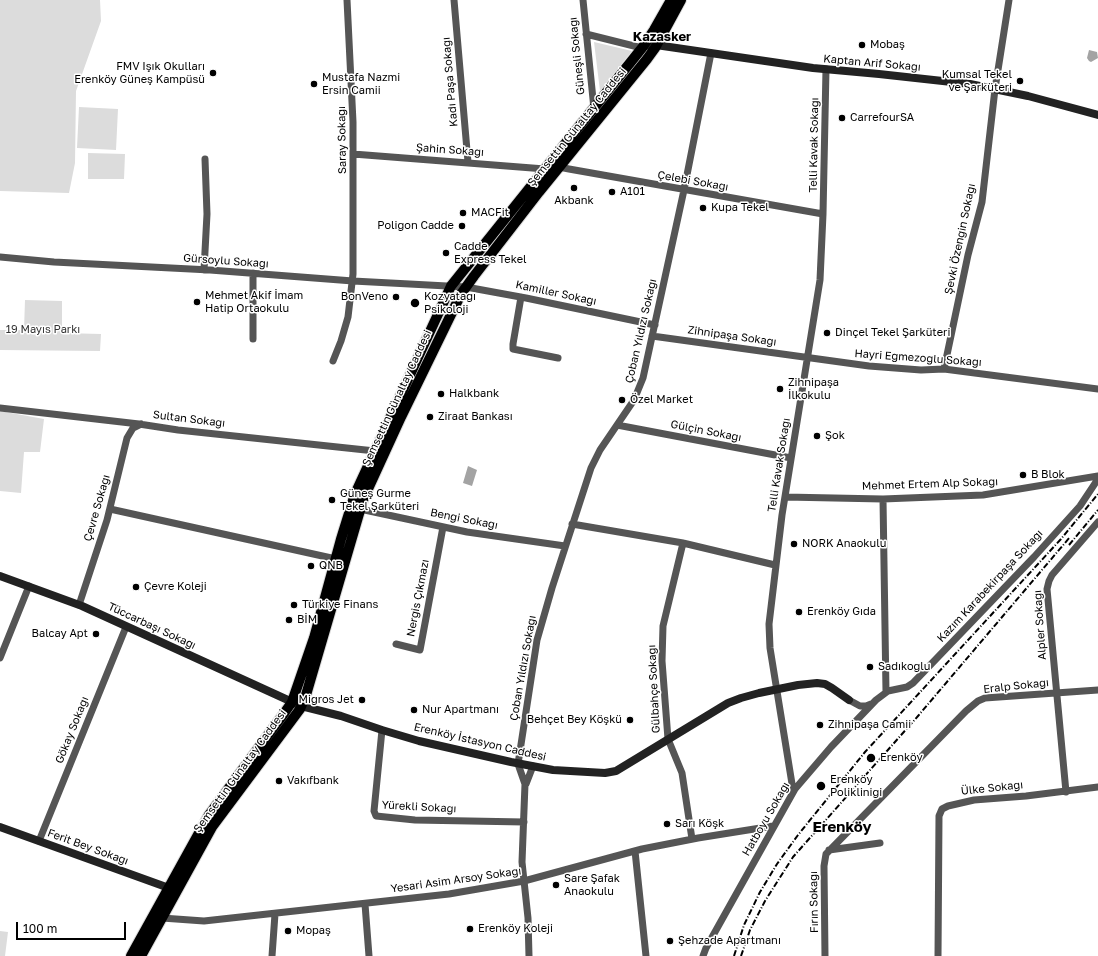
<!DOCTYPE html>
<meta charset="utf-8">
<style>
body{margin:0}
#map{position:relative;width:1098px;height:956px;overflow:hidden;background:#fff;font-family:"Golos Text",sans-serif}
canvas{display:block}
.scale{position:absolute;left:16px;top:922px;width:110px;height:18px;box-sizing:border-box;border:2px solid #000;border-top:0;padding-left:5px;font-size:12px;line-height:14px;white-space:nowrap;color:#000;-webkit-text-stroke:3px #fff;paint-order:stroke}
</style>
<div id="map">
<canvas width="1098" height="956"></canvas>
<div class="scale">100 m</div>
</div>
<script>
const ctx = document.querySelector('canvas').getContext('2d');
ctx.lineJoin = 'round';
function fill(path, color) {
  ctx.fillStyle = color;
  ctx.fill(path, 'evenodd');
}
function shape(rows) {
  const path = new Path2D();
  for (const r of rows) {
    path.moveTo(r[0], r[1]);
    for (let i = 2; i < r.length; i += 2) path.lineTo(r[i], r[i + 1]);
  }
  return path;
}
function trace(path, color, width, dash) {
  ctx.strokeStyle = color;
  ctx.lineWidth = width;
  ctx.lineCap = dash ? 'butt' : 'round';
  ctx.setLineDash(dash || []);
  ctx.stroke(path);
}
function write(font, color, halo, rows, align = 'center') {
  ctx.font = font + ' "Golos Text",sans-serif';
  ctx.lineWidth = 3;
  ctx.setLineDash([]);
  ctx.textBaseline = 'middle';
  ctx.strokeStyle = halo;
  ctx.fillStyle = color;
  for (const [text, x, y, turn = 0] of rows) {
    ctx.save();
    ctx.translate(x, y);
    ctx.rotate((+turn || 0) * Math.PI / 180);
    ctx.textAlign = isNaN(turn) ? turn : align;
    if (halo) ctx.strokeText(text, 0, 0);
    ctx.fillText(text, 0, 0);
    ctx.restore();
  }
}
const green = shape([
 [0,0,100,0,101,21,76,91,75,163,69,193,0,191],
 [594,42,632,51,600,91],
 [79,107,118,109,116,150,77,148],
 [88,153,125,154,124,179,88,179],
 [25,300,62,301,62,333,101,334,100,351,0,350,0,330,24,330],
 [0,411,44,419,40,452,24,452,21,493,0,491],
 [0,931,8,932,5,956,0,956]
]);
const water = shape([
 [1089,50,1097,52,1098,58,1091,62,1089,61,1087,58],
 [468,466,477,470,472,486,463,483]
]);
const street = shape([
 [454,0,468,162],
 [583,0,594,109],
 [586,34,642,48],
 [353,154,545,169],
 [557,165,559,167,569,169,823,214],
 [0,257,54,262,210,270,353,281,466,287,526,298,655,325],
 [204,270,207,214,205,159],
 [253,273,253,339],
 [521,297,513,344,513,349,558,358],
 [652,336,869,366,921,370,944,369,1098,389],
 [333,361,341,341,348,317,353,274,353,122,347,0],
 [944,369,968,255,982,202,995,89,1009,0],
 [0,408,139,424,178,430,375,451],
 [617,425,791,458],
 [785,497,883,499,983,495,1098,476],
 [883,499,886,692],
 [110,509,336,559],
 [360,509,467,532,565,546],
 [572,524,683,543,775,565],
 [683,543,663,626,662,661,668,739,682,773,692,839],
 [79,605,107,520,127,438,133,428,141,424],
 [396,644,420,650,443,527],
 [0,658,29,586],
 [849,700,860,706,866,706,871,704],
 [382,730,374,811,376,816,415,820,524,822],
 [526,784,533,766],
 [793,790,770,648,769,624,782,515,820,280,823,214,826,69],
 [1066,792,1047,589,1049,581,1052,575,1098,522],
 [39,841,126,627],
 [829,850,880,843],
 [635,851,646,956],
 [365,904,369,956],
 [162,918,204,921,449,894,524,881,642,849,698,838,773,826],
 [272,956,275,914],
 [529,956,528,918,522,862,525,784,518,764,537,640,552,588,591,468,600,450,634,400,643,378,684,190,711,53],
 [703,956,706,948,795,789,831,747,876,700,888,691,907,687,913,683,1034,557,1080,506,1098,479],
 [825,956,824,866,826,854,966,711,978,701,985,698,1098,690],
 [938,956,939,816,942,809,948,806,974,800,1026,796,1098,787]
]);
const secondary = shape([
 [642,48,648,45,656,45,813,68,879,74,970,84,1028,96,1098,115],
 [0,576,82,606,301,706,341,716,382,730,419,741,511,762,553,770,605,773,616,771,728,703,741,698,759,693,798,685,817,683,825,684,832,688,849,700],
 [0,827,169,888]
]);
const primary = shape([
 [131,956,209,815,285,712,292,702,314,638,341,539,355,494,451,286,642,48,654,30,671,0],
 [141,956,212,827,300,709,306,695,363,500,401,417,461,294,474,276,539,192,647,59,655,48,681,0]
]);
const rail = shape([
 [1069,545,1098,510],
 [734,956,744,925,760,892,777,864,798,835,865,752,1061,539,1098,494],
 [741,956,750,930,765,901,793,857,918,716,1070,537]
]);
const markers = [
 [862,45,4,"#000"],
 [213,73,4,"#000"],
 [1020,81,4,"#000"],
 [314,84,4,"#000"],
 [842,118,4,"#000"],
 [574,188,4,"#000"],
 [612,192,4,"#000"],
 [703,208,4,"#000"],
 [463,213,4,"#000"],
 [462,226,4,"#000"],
 [446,253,4,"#000"],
 [396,297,4,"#000"],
 [197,302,4,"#000"],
 [415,303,5,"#000"],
 [827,333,4,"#000"],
 [780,389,4,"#000"],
 [441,394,4,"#000"],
 [622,400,4,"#000"],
 [430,417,4,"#000"],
 [817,436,4,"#000"],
 [1023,475,4,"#000"],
 [332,500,4,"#000"],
 [794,544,4,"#000"],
 [311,566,4,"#000"],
 [136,587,4,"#000"],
 [294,605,4,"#000"],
 [799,612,4,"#000"],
 [289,620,4,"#000"],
 [96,634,4,"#000"],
 [870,667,4,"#000"],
 [362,700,4,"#000"],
 [414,710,4,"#000"],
 [630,720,4,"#000"],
 [820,725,4,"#000"],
 [871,758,5,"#000"],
 [279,781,4,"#000"],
 [821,786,5,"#000"],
 [667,824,4,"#000"],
 [556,885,4,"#000"],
 [470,929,4,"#000"],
 [288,931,4,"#000"],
 [670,941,4,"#000"]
];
const poiNames = [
 ["Mobaş",870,45],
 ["FMV Işık Okulları",205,67,"right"],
 ["Erenköy Güneş Kampüsü",205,80,"right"],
 ["Kumsal Tekel",1012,75,"right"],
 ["ve Şarküteri",1012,88,"right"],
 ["Mustafa Nazmi",322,78],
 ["Ersin Camii",322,91],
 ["CarrefourSA",850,118],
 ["A101",620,192],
 ["Akbank",574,201,"center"],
 ["Kupa Tekel",711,208],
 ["MACFit",471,213],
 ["Poligon Cadde",454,226,"right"],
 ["Cadde",454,247],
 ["Express Tekel",454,260],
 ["Mehmet Akif İmam",205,296],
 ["Hatip Ortaokulu",205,309],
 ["BonVeno",388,297,"right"],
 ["Kozyatağı",424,297],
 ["Psikoloji",424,310],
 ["Dinçel Tekel Şarküteri",835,333],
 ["Zihnipaşa",788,383],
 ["İlkokulu",788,396],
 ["Halkbank",449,394],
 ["Özel Market",630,400],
 ["Ziraat Bankası",438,417],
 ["Şok",825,436],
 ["B Blok",1031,475],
 ["Güneş Gurme",340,494],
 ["Tekel Şarküteri",340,507],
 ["NORK Anaokulu",802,544],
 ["QNB",319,566],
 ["Çevre Koleji",144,587],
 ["Türkiye Finans",302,605],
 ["Erenköy Gıda",807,612],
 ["BİM",297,620],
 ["Balcay Apt",88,634,"right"],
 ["Sadıkoğlu",878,667],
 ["Migros Jet",354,700,"right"],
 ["Nur Apartmanı",422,710],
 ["Behçet Bey Köşkü",622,720,"right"],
 ["Zihnipaşa Camii",828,725],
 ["Erenköy",880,758],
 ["Erenköy",830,780],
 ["Polikliniği",830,793],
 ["Vakıfbank",287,781],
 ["Sarı Köşk",675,824],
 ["Sare Şafak",564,879],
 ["Anaokulu",564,892],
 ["Erenköy Koleji",478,929],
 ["Mopaş",296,931],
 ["Şehzade Apartmanı",678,941]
];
const streetNames = [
 ["Güneşli Sokağı",577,56,-96],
 ["Kaptan Arif Sokağı",872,63,5],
 ["Kadı Paşa Sokağı",450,82,-95],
 ["Şemsettin Günaltay Caddesi",577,127,-51],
 ["Saray Sokağı",342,140,-91],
 ["Telli Kavak Sokağı",814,145,-89],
 ["Şahin Sokağı",450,150,4],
 ["Çelebi Sokağı",693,181,10],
 ["Şevki Özengin Sokağı",960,239,-78],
 ["Gürsoylu Sokağı",226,261,4],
 ["Kamiller Sokağı",556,293,12],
 ["Çoban Yıldızı Sokağı",641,331,-77],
 ["Zihnipaşa Sokağı",732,336,8],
 ["Hayri Eğmezoğlu Sokağı",918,358,4],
 ["Şemsettin Günaltay Caddesi",397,398,-65],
 ["Sultan Sokağı",189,419,7],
 ["Gülçin Sokağı",706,431,11],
 ["Telli Kavak Sokağı",779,465,-81],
 ["Mehmet Ertem Alp Sokağı",930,484,-2],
 ["Çevre Sokağı",97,508,-74],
 ["Bengi Sokağı",464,519,11],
 ["Kazım Karabekirpaşa Sokağı",990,586,-47],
 ["Nergis Çıkmazı",418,598,-79],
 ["Alpler Sokağı",1040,625,-94],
 ["Tüccarbaşı Sokağı",152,626,25],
 ["Çoban Yıldızı Sokağı",523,668,-80],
 ["Eralp Sokağı",1016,686,-6],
 ["Gülbahçe Sokağı",654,689,-93],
 ["Gökay Sokağı",72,730,-68],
 ["Erenköy İstasyon Caddesi",480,742,13],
 ["Şemsettin Günaltay Caddesi",240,771,-54],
 ["Ülke Sokağı",992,788,-6],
 ["Yürekli Sokağı",419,807,3],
 ["Hatboyu Sokağı",766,819,-60],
 ["Ferit Bey Sokağı",88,847,20],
 ["Yesari Asim Arsoy Sokağı",456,880,-8],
 ["Fırın Sokağı",814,902,-91]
];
const parkNames = [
 ["19 Mayıs Parkı",43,330]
];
const quarterNames = [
 ["Kazasker",662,37]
];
const districtNames = [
 ["Erenköy",842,827]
];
fill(green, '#dcdcdc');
fill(water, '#a3a3a3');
trace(primary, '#dbdbdb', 12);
trace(street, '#555', 7);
trace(secondary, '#222', 8);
trace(primary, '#000', 10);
trace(rail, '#000', 2, [6, 2, 1, 2]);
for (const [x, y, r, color] of markers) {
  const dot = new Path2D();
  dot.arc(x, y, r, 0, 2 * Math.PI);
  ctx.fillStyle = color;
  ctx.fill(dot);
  trace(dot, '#fff', 1.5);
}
write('11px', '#000', '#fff', poiNames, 'left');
write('11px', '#000', '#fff', streetNames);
write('11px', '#333', '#fff', parkNames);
write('bold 13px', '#000', '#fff', quarterNames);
write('bold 15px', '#000', '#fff', districtNames);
</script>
